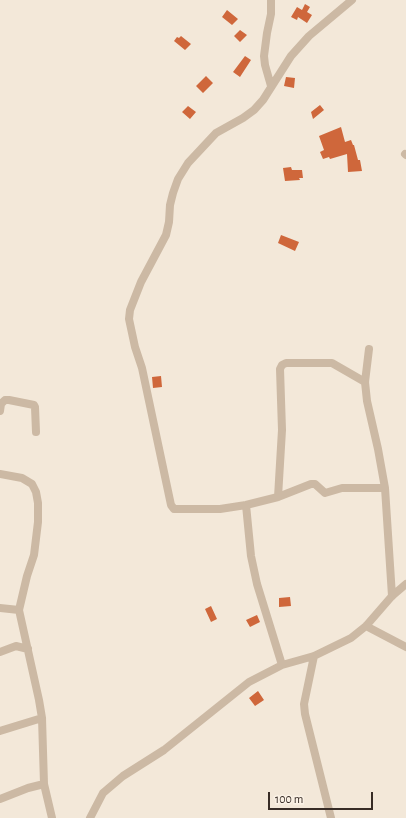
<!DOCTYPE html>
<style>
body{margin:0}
#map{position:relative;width:406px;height:818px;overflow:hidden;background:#f3e8d9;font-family:"Alegreya Sans",sans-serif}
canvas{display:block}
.scale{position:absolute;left:268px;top:792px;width:105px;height:18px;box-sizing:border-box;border:2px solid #372c26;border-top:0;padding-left:5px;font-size:12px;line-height:14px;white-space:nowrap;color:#372c26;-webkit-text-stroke:3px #fbf2e6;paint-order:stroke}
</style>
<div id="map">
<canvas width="406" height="818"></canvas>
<div class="scale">100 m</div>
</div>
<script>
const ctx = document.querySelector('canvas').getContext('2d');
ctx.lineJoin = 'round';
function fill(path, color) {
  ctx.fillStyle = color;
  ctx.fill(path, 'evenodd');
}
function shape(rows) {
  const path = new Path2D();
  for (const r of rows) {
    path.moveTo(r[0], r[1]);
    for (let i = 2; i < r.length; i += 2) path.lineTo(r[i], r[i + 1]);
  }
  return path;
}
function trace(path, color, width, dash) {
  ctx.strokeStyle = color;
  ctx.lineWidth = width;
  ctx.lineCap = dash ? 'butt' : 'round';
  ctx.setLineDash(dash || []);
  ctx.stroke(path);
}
const building = shape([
 [305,4,310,7,307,12,312,15,307,23,298,17,297,20,291,17,297,7,302,10],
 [227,10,238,19,232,25,222,17],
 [240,30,247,35,240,42,234,36],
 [181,36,191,44,185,50,174,41,177,37,179,38],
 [245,56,251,60,240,77,233,72],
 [206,76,213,83,203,93,196,86],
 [286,77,295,78,294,88,284,86],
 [320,105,324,110,313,119,311,112],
 [188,106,196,112,190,119,182,112],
 [341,127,345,142,351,140,353,145,354,145,358,160,360,160,362,171,348,172,347,154,330,159,329,157,323,159,320,152,324,150,319,136],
 [291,167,292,170,302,170,303,178,299,178,300,180,285,181,283,168],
 [281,235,299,242,295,251,278,243],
 [161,376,162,387,153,388,152,377],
 [290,597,291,606,279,607,279,598],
 [211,606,217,619,211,622,205,609],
 [257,615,260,622,250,627,246,620],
 [258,691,264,700,255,706,249,698]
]);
const street = shape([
 [352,0,309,36,291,56,263,100,254,110,243,118,216,133,188,163,178,179,173,193,170,205,169,222,166,235,141,282,130,310,129,319,135,347,142,368,171,505,174,509,220,509,246,505,278,497,311,484,315,484,325,493,342,488,385,488],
 [271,86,265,65,264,56,267,33,271,14,271,0],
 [405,154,406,155],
 [369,349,365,382,367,401,378,449,385,488,392,596],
 [0,411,1,404,5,400,9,400,34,405,35,407,36,432],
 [0,474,22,478,32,484,36,492,38,503,38,522,34,555,27,576,19,610,39,700,42,718,44,784,52,818],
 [278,497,282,430,280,369,282,365,286,363,332,363,365,382],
 [246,505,251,556,257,584,282,665],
 [0,608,19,610],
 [366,626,406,647],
 [0,652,16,646,28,649],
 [314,656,304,704,305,714,331,818],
 [0,731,42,718],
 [0,799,28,788,44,784],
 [90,818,103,793,123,776,164,750,249,682,282,665,314,656,351,638,366,626,392,596,406,584]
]);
fill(building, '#cf673b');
trace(street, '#ccb9a4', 8);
</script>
